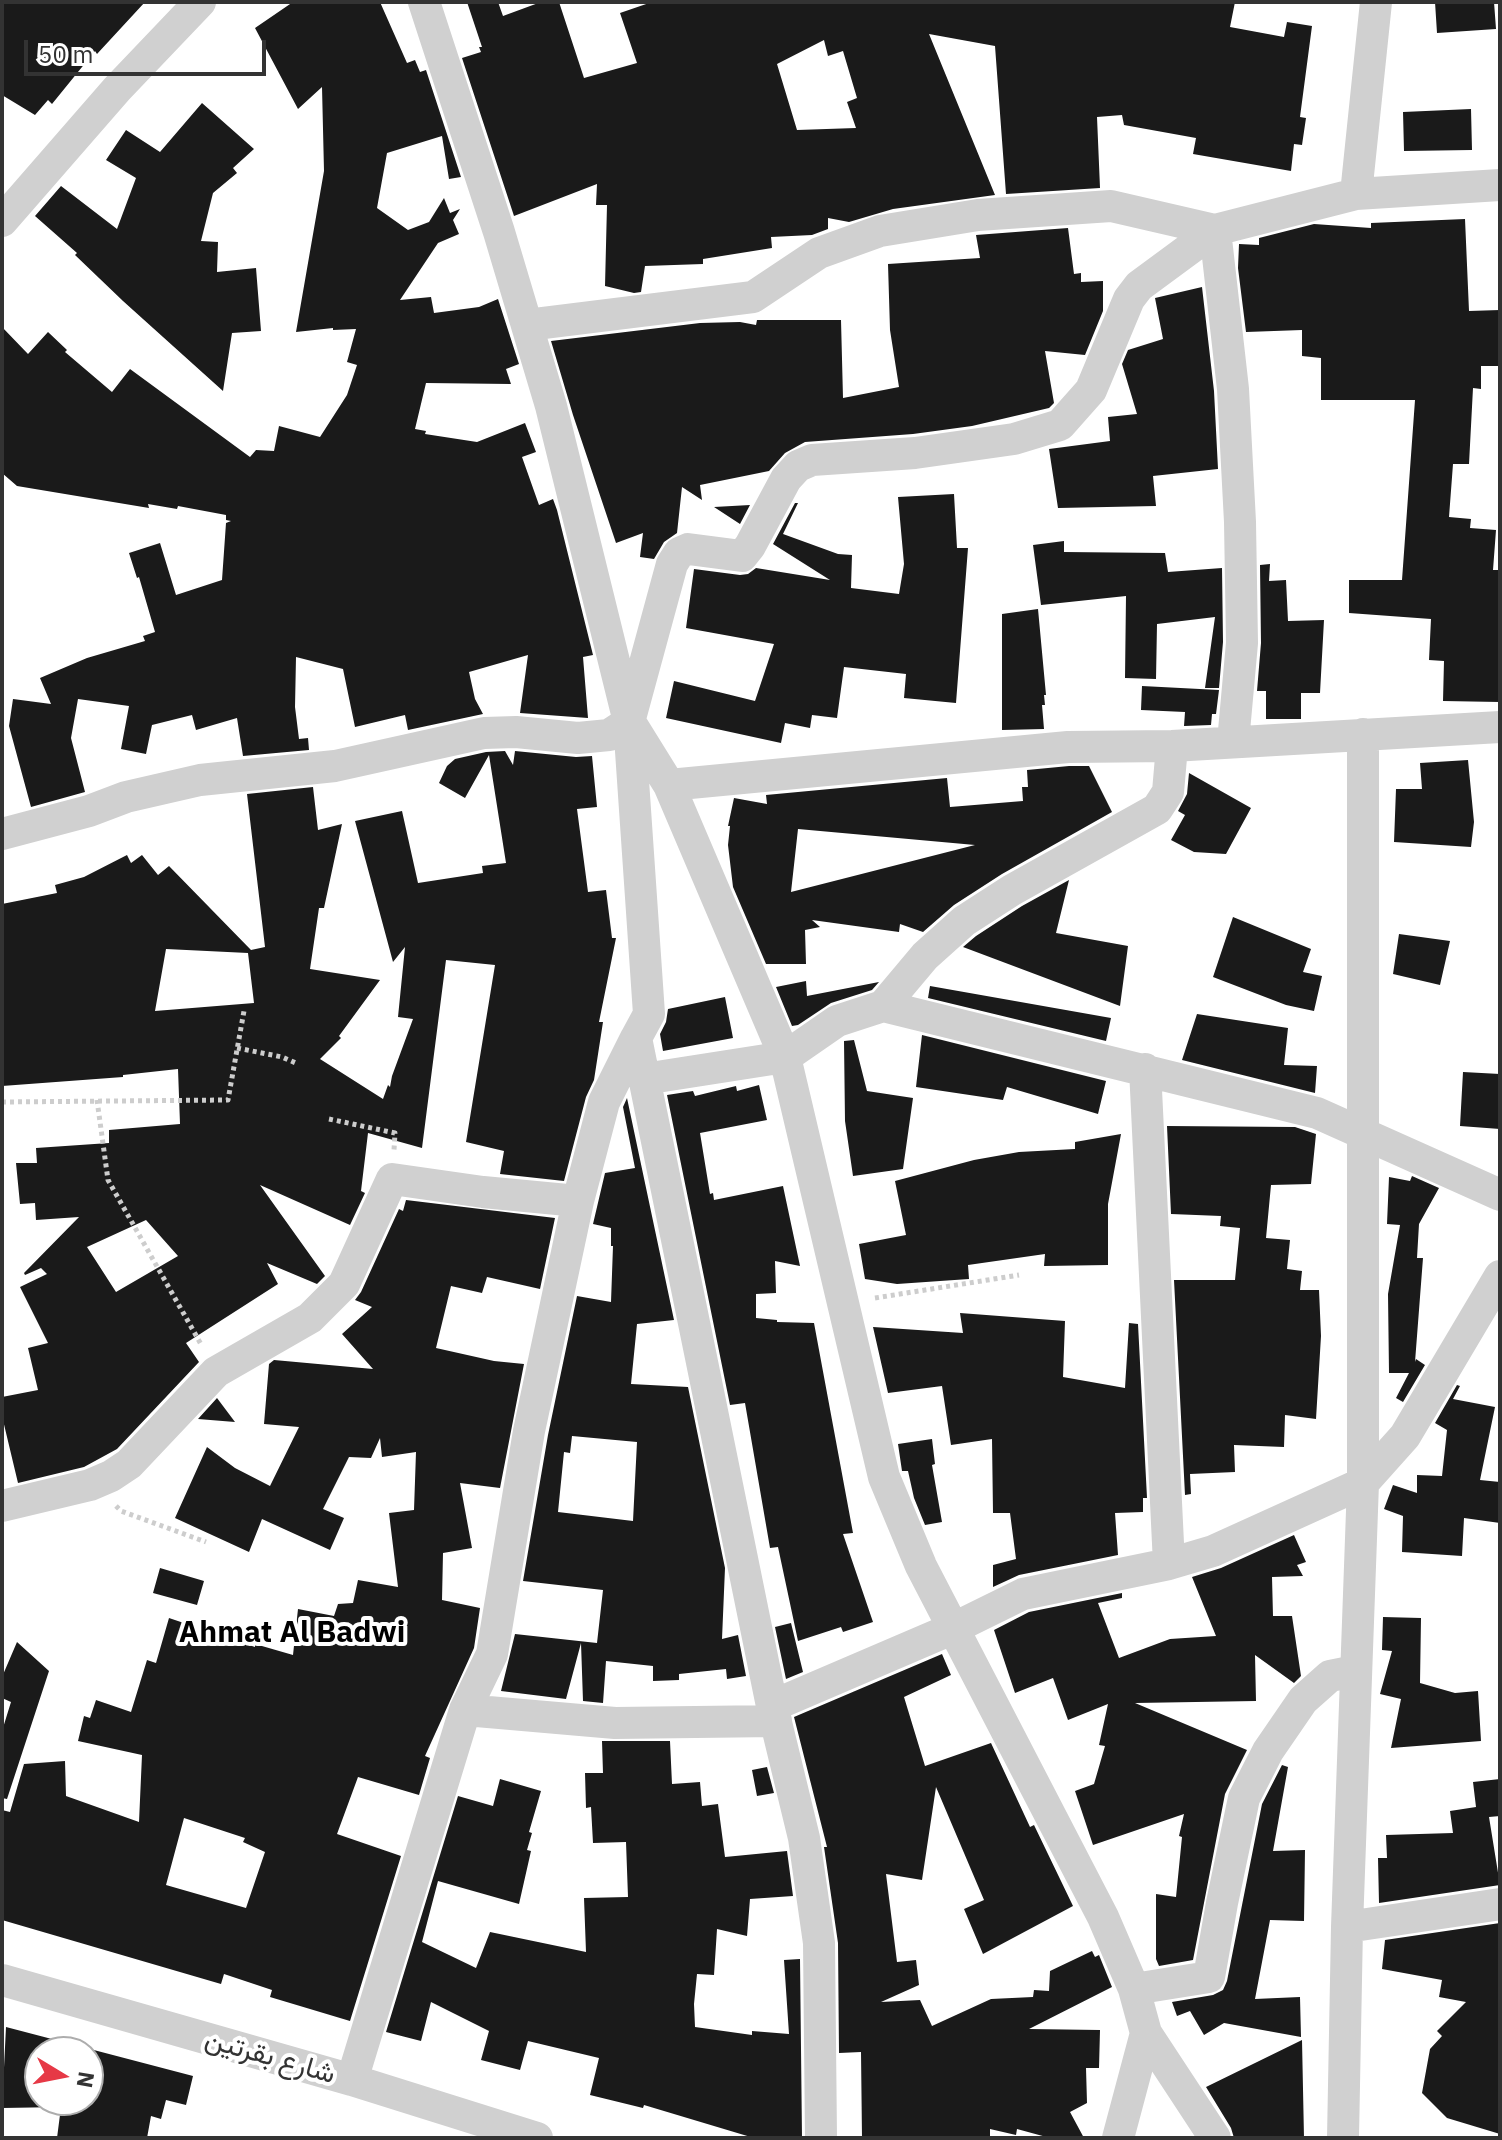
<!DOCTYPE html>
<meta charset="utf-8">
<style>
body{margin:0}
#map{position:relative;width:1502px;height:2140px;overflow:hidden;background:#fff;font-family:"IBM Plex Sans",sans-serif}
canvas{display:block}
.frame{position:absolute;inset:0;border:4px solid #333;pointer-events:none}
.north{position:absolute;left:24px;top:2036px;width:80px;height:80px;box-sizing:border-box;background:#fff;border:2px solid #adadad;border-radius:50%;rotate:100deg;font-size:22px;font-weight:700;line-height:32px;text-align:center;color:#333}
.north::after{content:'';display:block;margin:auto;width:28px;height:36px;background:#e63946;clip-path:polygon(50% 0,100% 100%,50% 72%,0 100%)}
.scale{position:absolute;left:24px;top:40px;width:242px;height:36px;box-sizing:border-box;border:4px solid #333;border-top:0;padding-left:10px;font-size:24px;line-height:28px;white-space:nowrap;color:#333;-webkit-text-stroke:6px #fff;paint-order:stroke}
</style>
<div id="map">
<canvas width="1502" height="2140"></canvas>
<div class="frame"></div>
<div class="north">N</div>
<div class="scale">50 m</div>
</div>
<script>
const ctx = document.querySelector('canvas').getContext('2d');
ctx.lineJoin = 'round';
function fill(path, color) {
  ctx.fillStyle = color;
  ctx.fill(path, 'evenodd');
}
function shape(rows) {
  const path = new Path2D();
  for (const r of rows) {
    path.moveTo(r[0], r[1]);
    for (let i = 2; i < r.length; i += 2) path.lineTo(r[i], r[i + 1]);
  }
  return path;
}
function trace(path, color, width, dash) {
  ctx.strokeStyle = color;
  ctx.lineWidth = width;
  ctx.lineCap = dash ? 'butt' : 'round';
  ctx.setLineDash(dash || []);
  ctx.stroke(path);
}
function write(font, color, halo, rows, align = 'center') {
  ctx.font = font + ' "IBM Plex Sans",Vazirmatn,sans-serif';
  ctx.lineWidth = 8;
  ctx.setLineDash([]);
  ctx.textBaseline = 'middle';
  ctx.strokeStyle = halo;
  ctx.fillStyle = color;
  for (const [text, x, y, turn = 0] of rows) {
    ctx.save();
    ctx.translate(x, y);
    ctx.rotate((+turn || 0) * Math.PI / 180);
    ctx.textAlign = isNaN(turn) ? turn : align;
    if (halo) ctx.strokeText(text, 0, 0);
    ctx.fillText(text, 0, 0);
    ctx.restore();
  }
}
const building = shape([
 [2,2,145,2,97,54,95,51,52,104,48,100,35,115,2,95],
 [293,2,380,2,407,63,415,60,420,72,426,70,461,177,449,179,442,136,387,153,377,208,408,230,429,222,444,198,450,213,460,209,453,220,459,234,438,243,400,300,431,297,434,313,479,307,498,299,519,364,506,369,511,384,426,383,415,429,426,431,425,434,477,442,525,423,536,452,522,457,539,505,553,499,557,510,593,655,583,657,588,718,520,713,528,655,469,672,475,699,483,714,408,730,405,715,355,727,343,669,296,657,295,707,299,739,308,738,309,750,243,756,237,718,196,730,192,715,152,725,146,754,121,749,129,706,78,699,71,738,85,792,31,807,9,726,13,699,51,704,40,678,87,658,145,641,143,636,155,632,139,577,137,578,129,553,160,543,176,595,222,580,226,523,231,521,226,520,226,515,178,506,177,509,148,504,149,508,17,486,2,473,2,327,28,354,48,332,67,350,65,352,112,392,130,369,250,457,256,450,274,451,279,426,320,437,347,395,357,365,347,362,356,329,333,330,333,328,296,332,324,171,322,87,298,109,255,28],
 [467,2,498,2,503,16,541,2,559,2,584,78,637,63,620,13,652,2,1235,2,1230,27,1284,37,1287,22,1312,26,1300,117,1306,118,1302,145,1294,144,1291,171,1193,154,1196,138,1124,125,1122,115,1097,117,1100,188,1006,194,995,46,929,34,995,195,893,209,849,222,828,218,828,229,812,235,771,237,772,248,703,259,703,264,645,266,641,292,634,293,605,286,607,205,596,205,597,184,514,216,462,58,481,52,479,47,482,47],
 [824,40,828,56,843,51,857,98,847,102,856,128,797,130,777,64],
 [1435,2,1494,2,1496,29,1437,33],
 [202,103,254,149,233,168,237,173,213,193,201,241,218,242,217,272,256,268,261,331,232,333,223,391,123,301,75,255,77,253,35,216,61,186,117,229,136,178,106,160,126,130,160,152],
 [1471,109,1472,150,1404,151,1403,112],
 [1465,219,1469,311,1500,310,1500,366,1481,366,1481,389,1473,388,1469,464,1453,464,1449,517,1471,519,1470,528,1496,530,1493,570,1500,570,1500,702,1443,701,1444,661,1429,660,1431,619,1349,613,1349,580,1402,580,1415,400,1321,400,1321,358,1302,356,1302,330,1246,332,1238,268,1239,244,1259,245,1259,238,1314,224,1371,228,1371,223],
 [1068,228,1074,274,1081,273,1081,282,1103,281,1103,311,1085,355,1045,351,1054,403,1049,408,972,426,913,434,805,442,785,453,769,471,700,485,702,500,682,487,677,533,664,542,654,559,640,557,643,533,616,543,573,415,551,341,700,323,740,322,756,325,757,320,841,320,843,398,899,387,890,330,888,264,980,258,976,235],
 [1202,287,1214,391,1218,469,1153,476,1156,506,1058,508,1049,449,1110,441,1108,417,1137,414,1122,364,1128,350,1163,339,1155,298],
 [954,494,957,548,968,548,956,703,904,698,906,674,844,667,837,718,812,715,810,728,785,723,781,743,666,718,674,681,755,701,774,644,686,628,694,569,740,575,748,574,756,568,830,580,773,544,795,503,798,503,783,534,838,554,852,555,851,588,899,594,904,564,898,497],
 [750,505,740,524,714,507],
 [1064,541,1064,552,1165,553,1168,572,1222,568,1223,642,1219,688,1205,688,1215,617,1157,624,1156,679,1125,678,1126,596,1041,605,1033,545],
 [1270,564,1269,581,1286,580,1288,621,1324,620,1320,693,1301,693,1301,719,1266,719,1266,691,1257,691,1261,643,1260,565],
 [1038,609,1046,695,1044,695,1045,705,1042,705,1044,729,1002,730,1002,614],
 [1142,686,1219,690,1216,714,1212,714,1211,725,1184,726,1185,712,1141,710],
 [505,751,513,765,515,751,576,757,592,756,597,807,577,809,588,892,606,890,612,938,616,938,599,1022,603,1022,594,1080,586,1097,564,1181,500,1174,504,1151,466,1142,495,965,446,960,422,1148,368,1133,361,1191,365,1193,350,1225,260,1185,325,1276,317,1284,267,1263,278,1284,186,1343,199,1362,117,1449,84,1467,18,1483,2,1416,2,1397,38,1390,28,1348,48,1343,20,1287,47,1274,41,1268,25,1275,24,1273,79,1217,36,1220,35,1203,20,1204,16,1163,37,1163,36,1148,109,1143,109,1130,180,1124,178,1069,123,1075,123,1077,2,1086,2,904,57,893,55,885,84,877,127,855,131,863,142,855,158,875,169,866,251,950,265,947,247,794,313,787,318,830,342,824,324,908,319,908,310,969,380,980,339,1036,341,1038,320,1059,383,1099,388,1085,390,1087,392,1076,413,1019,398,1017,405,947,393,962,355,821,402,811,418,883,483,873,482,866,506,863,489,755,465,798,439,783,447,766,455,759,486,752],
 [166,949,248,953,254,1003,155,1011],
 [146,1220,178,1256,116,1292,87,1247],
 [1468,760,1474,822,1471,847,1394,842,1396,789,1422,789,1420,763],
 [1069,766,1089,766,1112,812,1002,874,954,905,923,932,900,924,899,932,812,920,820,927,805,930,806,964,766,964,733,887,728,845,730,826,728,826,734,798,767,804,766,795,947,778,950,807,1023,801,1022,787,1028,787,1027,770],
 [798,829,975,845,791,892],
 [1189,773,1251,808,1226,854,1194,852,1171,840,1185,815,1178,811,1187,794],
 [1069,880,1056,933,1128,946,1120,1006,963,947,976,936,1022,906],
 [1233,917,1311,949,1303,972,1322,976,1314,1011,1286,1005,1213,977],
 [1399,934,1450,941,1440,985,1393,974],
 [806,981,807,996,879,982,872,990,831,1003,798,1025,792,1026,776,987],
 [930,986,1111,1018,1106,1041,928,998],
 [725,997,733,1038,663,1051,660,1034,666,1022,668,1009],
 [1197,1014,1288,1028,1284,1065,1317,1066,1315,1093,1182,1060],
 [922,1035,1106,1081,1098,1114,1007,1087,1003,1100,916,1087],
 [854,1040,867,1091,913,1098,903,1169,853,1176,845,1121,844,1041],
 [1463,1072,1500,1074,1500,1129,1460,1126],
 [759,1085,767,1120,700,1133,710,1194,713,1193,714,1200,783,1186,800,1266,775,1261,776,1293,756,1294,756,1318,777,1320,777,1322,814,1323,853,1533,843,1534,873,1622,843,1632,841,1627,798,1641,778,1547,770,1548,745,1403,730,1405,667,1095,693,1091,695,1096,736,1086,737,1091],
 [627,1098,674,1320,637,1324,631,1384,688,1387,725,1568,722,1639,738,1635,746,1676,727,1679,726,1669,679,1674,679,1680,653,1681,653,1666,606,1661,603,1703,583,1701,581,1643,566,1699,501,1691,515,1634,597,1643,603,1590,523,1581,548,1435,577,1296,611,1302,613,1246,611,1246,611,1228,593,1224,605,1173,635,1168,623,1107],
 [572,1436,637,1442,633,1521,558,1512,564,1452,570,1453],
 [1167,1126,1295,1127,1316,1134,1311,1184,1271,1185,1266,1238,1290,1240,1287,1269,1302,1271,1300,1290,1319,1290,1321,1336,1316,1419,1285,1415,1284,1447,1234,1445,1235,1472,1190,1474,1191,1494,1185,1495,1174,1280,1235,1280,1240,1228,1220,1226,1221,1216,1171,1214],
 [1121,1134,1108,1204,1108,1265,1044,1266,1045,1254,968,1265,969,1279,897,1284,865,1279,859,1244,906,1235,895,1181,974,1160,1019,1152,1075,1149,1075,1142],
 [1412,1176,1439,1188,1419,1224,1417,1258,1423,1258,1415,1362,1416,1359,1425,1365,1403,1402,1396,1398,1409,1373,1389,1373,1388,1294,1400,1225,1387,1224,1389,1177,1410,1181],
 [406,1200,555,1218,540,1289,487,1277,482,1293,451,1286,436,1348,494,1361,524,1364,500,1488,460,1483,472,1548,443,1553,442,1600,480,1608,474,1648,425,1756,430,1758,419,1795,358,1777,337,1834,401,1856,350,2021,270,1997,272,1990,224,1974,221,1984,2,1920,2,1810,10,1812,24,1764,65,1761,66,1796,139,1822,142,1755,78,1741,84,1716,90,1718,96,1700,131,1712,147,1660,156,1663,169,1618,255,1647,255,1644,293,1655,298,1609,334,1616,338,1604,353,1603,358,1580,398,1587,389,1513,414,1510,416,1452,382,1457,380,1438,371,1458,349,1457,323,1509,344,1518,330,1550,262,1519,249,1552,175,1518,207,1447,235,1468,270,1486,299,1427,264,1424,269,1364,274,1360,373,1369,342,1334,372,1307,355,1300,361,1292,399,1209,403,1211],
 [184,1818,245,1838,243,1842,265,1852,246,1908,166,1885],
 [960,1313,1065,1321,1063,1377,1125,1388,1129,1323,1138,1324,1147,1498,1143,1498,1143,1512,1115,1513,1118,1555,1019,1575,993,1587,993,1565,1016,1559,1010,1513,993,1513,992,1439,951,1445,942,1386,888,1393,873,1327,963,1333],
 [1457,1385,1460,1386,1453,1399,1495,1407,1480,1480,1500,1482,1500,1523,1464,1518,1462,1556,1402,1552,1403,1516,1384,1509,1393,1485,1417,1493,1417,1475,1442,1476,1447,1430,1435,1423],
 [217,1398,235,1422,198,1419],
 [932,1439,935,1464,932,1465,942,1522,925,1525,914,1498,908,1471,902,1471,898,1444],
 [1294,1535,1306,1562,1297,1565,1303,1576,1272,1577,1273,1616,1292,1616,1301,1676,1294,1683,1255,1655,1256,1701,1135,1703,1247,1750,1225,1794,1193,1960,1159,1966,1156,1959,1156,1894,1176,1897,1182,1837,1179,1836,1184,1814,1093,1845,1075,1791,1094,1784,1105,1746,1099,1745,1108,1704,1068,1720,1053,1678,1015,1693,994,1630,1029,1612,1122,1593,1122,1598,1098,1603,1119,1658,1170,1639,1216,1636,1192,1577,1221,1568],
 [160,1568,204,1581,197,1605,153,1593],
 [1383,1617,1421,1618,1420,1683,1455,1693,1478,1691,1481,1741,1391,1748,1401,1699,1380,1694,1392,1651,1382,1650],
 [791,1623,803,1672,786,1679,775,1627],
 [17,1642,49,1671,7,1799,2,1798,2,1731,11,1702,2,1698,2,1677],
 [942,1654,951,1675,904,1697,925,1766,991,1743,1030,1827,1034,1825,1073,1906,983,1954,964,1909,984,1900,936,1787,922,1880,886,1874,897,1962,916,1960,919,1985,881,2002,920,2000,932,2026,991,1999,1033,1997,1034,1990,1049,1991,1050,1971,1092,1951,1095,1957,1099,1955,1112,1987,1029,2029,1100,2030,1099,2068,1086,2068,1087,2103,1070,2112,1084,2138,1050,2138,1017,2129,1016,2135,990,2129,990,2138,862,2138,861,2052,839,2053,838,1943,824,1847,827,1847,794,1717],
 [602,1741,670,1741,672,1784,700,1782,702,1806,718,1804,725,1857,787,1851,793,1896,750,1899,747,1936,717,1929,714,1975,697,1974,694,2004,695,2027,752,2035,752,2031,789,2034,784,1960,800,1959,802,2138,754,2138,644,2105,643,2108,590,2095,599,2058,528,2041,520,2070,481,2060,489,2031,431,2002,421,2041,386,2032,458,1796,493,1806,500,1779,541,1791,529,1832,532,1833,527,1850,531,1851,519,1904,438,1881,422,1942,476,1968,490,1932,586,1952,584,1898,628,1897,626,1842,593,1843,591,1807,586,1808,585,1773,603,1773],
 [1282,1765,1288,1767,1273,1851,1305,1850,1304,1921,1270,1920,1255,1999,1300,1997,1301,2037,1224,2023,1204,2035,1190,2011,1177,2016,1172,2002,1213,1995,1223,1990,1227,1981,1262,1804],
 [767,1767,774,1793,757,1796,752,1770],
 [1500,1779,1500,1816,1489,1817,1500,1885,1379,1903,1378,1858,1387,1858,1386,1835,1453,1833,1450,1811,1476,1807,1473,1782],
 [1500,1923,1500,2134,1447,2118,1422,2093,1430,2049,1442,2036,1437,2031,1466,2002,1439,1997,1442,1980,1382,1969,1385,1940],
 [6,2027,193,2076,186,2105,166,2100,161,2119,151,2116,147,2138,57,2138,61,2107,2,2108],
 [40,2052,88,2052,88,2100,40,2100],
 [1302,2040,1304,2138,1234,2138,1231,2128,1206,2087]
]);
const path = shape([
 [237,1048,282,1057,298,1064],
 [97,1100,108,1180,202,1346],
 [2,1102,228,1100,244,1011],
 [329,1119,395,1133,394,1150],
 [875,1298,1019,1275],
 [116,1506,121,1511,206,1542]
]);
const minor = shape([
 [424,2,499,232,551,406,629,722,649,1014,636,1038,772,1706,804,1838,819,1943,821,2138],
 [1356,194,1376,2],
 [2,221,117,89,200,2],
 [527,325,753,297,819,253,880,231,978,215,1111,206,1215,230,1233,389,1240,522,1242,643,1233,742],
 [633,727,669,785,785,1057,884,1477,921,1566,1103,1917,1134,1989,1146,2033,1215,2138],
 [669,785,1068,747,1172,746,1500,727],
 [2,834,89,811,126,797,200,780,335,766,484,733,516,732,578,738,609,735,629,722,672,564,679,553,688,549,742,556,750,546,786,479,798,466,812,460,915,453,1014,439,1060,425,1091,390,1129,299,1139,286,1215,230,1356,194,1500,185],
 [883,1006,925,956,964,921,1012,890,1157,809,1168,792,1172,746],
 [1145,1069,1169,1564],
 [644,1079,785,1057,837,1021,883,1006,1317,1113,1500,1195],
 [2,1506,90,1485,111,1476,129,1464,216,1372,310,1318,344,1284,392,1179,483,1192,578,1201],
 [772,1706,954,1628,1023,1594,1169,1564,1213,1551,1363,1483,1405,1436,1500,1276],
 [465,1710,615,1723,776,1721],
 [1347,1927,1500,1904],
 [2,1980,352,2080,537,2138],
 [1134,1989,1209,1977,1222,1903,1244,1798,1268,1751,1303,1700,1330,1676,1355,1671],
 [352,2080,465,1710,492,1654,529,1431,578,1201,604,1102,636,1038],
 [1118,2138,1146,2033],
 [1343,2138,1347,1927,1363,1483,1363,734]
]);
const streetNames = [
 ["شارع بقرتين",270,2057,16]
];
const neighbourhoodNames = [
 ["Ahmat Al Badwi",292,1633]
];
fill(building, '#1a1a1a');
trace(path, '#cdcdcd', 5, [4, 4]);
trace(minor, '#d0d0d0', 32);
write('28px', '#333', '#fff', streetNames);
write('bold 30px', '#000', '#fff', neighbourhoodNames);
</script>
